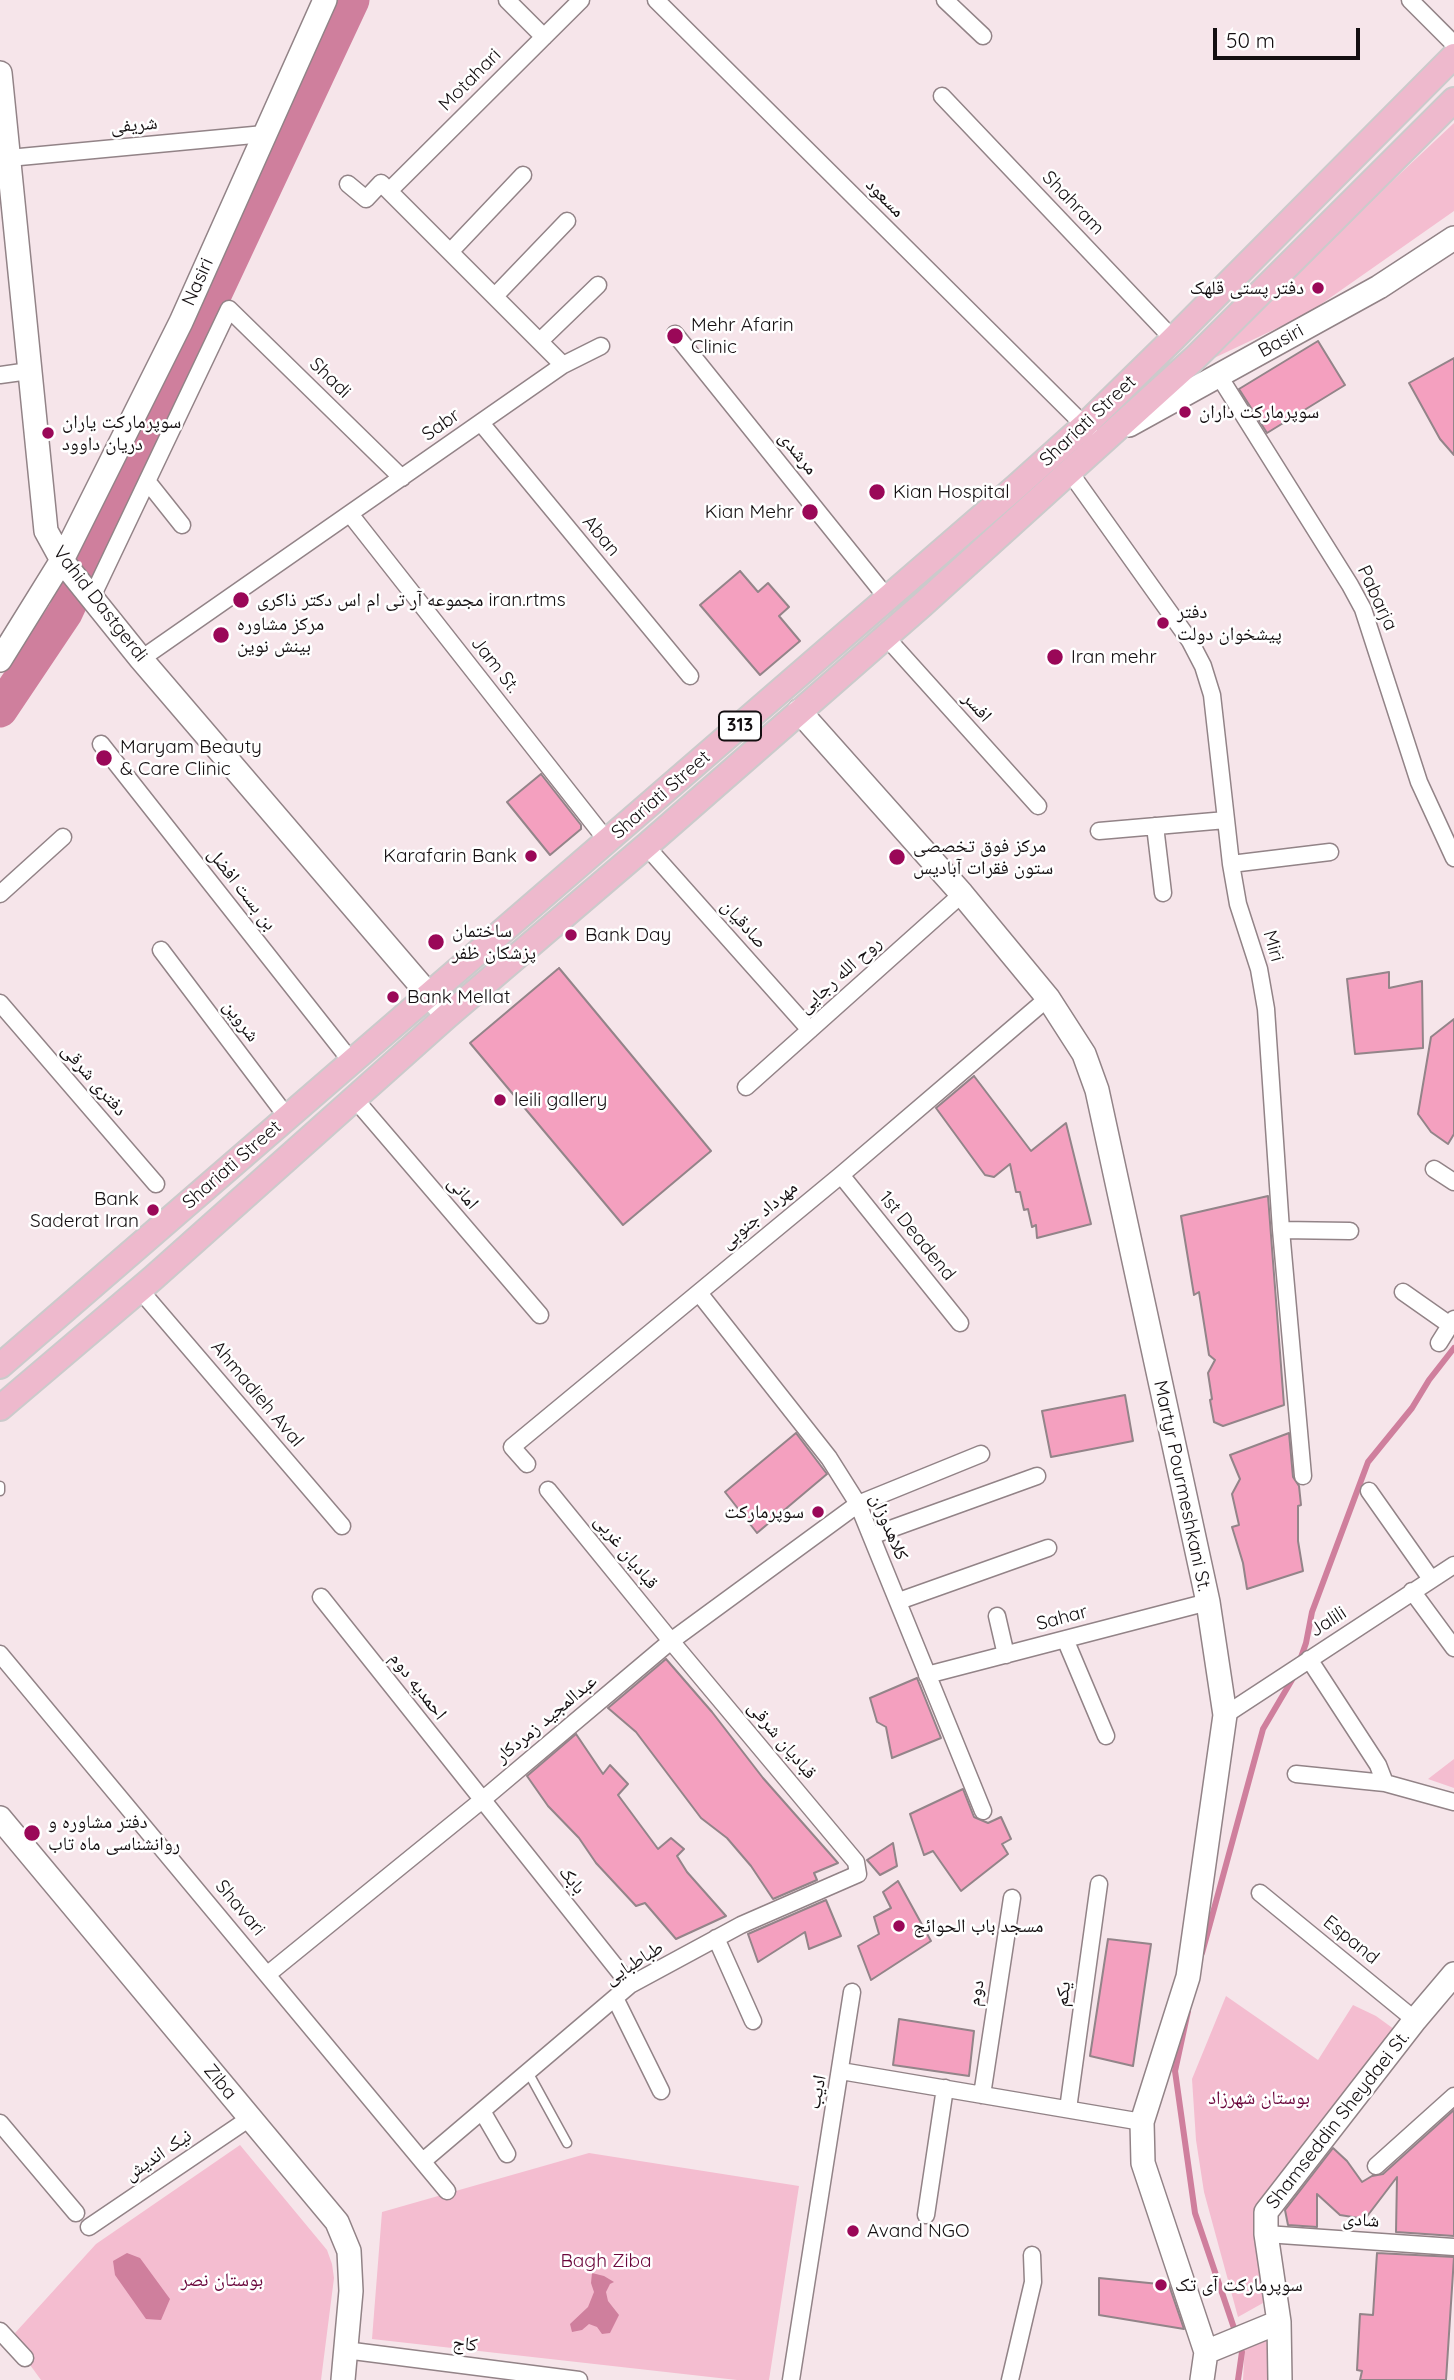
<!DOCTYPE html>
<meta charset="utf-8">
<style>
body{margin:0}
#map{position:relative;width:1454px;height:2380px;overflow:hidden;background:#f6e5ea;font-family:Quicksand,sans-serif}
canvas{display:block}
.scale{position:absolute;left:1213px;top:28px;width:147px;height:32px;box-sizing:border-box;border:4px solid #140f11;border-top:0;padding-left:9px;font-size:21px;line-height:24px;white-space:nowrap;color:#140f11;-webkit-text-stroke:5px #fff;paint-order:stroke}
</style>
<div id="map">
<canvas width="1454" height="2380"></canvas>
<div class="scale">50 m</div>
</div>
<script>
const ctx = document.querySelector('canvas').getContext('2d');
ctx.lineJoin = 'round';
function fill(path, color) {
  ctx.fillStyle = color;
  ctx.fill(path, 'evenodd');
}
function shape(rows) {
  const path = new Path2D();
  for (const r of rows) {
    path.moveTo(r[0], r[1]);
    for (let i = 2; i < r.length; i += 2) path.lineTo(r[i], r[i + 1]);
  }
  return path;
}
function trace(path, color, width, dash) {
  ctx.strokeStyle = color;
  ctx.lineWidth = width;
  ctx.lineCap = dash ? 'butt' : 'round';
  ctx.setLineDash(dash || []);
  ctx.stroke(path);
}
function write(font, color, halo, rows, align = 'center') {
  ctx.font = font + ' Quicksand,"Noto Naskh Arabic",sans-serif';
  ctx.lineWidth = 5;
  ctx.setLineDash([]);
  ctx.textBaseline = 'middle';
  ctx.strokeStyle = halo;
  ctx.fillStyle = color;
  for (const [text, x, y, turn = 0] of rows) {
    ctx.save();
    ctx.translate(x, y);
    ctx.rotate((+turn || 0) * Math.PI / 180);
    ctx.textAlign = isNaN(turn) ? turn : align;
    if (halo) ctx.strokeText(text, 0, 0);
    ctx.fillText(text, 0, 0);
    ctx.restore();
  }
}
const green = shape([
 [1454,123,1454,211,1307,314,1212,359,1284,283],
 [1454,1759,1454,1788,1428,1779],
 [1226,1996,1318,2060,1353,2005,1376,2016,1398,2032,1257,2205,1263,2303,1238,2317,1204,2192,1196,2140,1192,2079],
 [240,2145,327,2250,332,2264,334,2278,321,2380,41,2380,25,2358,15,2333,96,2244],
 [589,2153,799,2186,769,2380,737,2380,372,2339,382,2212],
 [1267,2335,1269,2345,1270,2380,1243,2380,1245,2344]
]);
const water = shape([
 [127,2253,140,2258,170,2299,161,2320,146,2319,115,2275,113,2261],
 [592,2273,604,2276,614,2282,610,2284,606,2292,608,2301,619,2315,610,2333,602,2334,597,2327,589,2324,582,2330,572,2332,570,2324,588,2307,594,2292,591,2283]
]);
const stream = shape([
 [1299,1663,1306,1643,1312,1612,1368,1462,1412,1408,1429,1380,1454,1348],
 [1202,1953,1263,1729,1296,1673],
 [1188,2011,1175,2071,1195,2213,1236,2334],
 [1238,2380,1242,2352,1239,2344]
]);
const river = shape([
 [0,710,65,613,352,0]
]);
const building = shape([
 [1318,341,1345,385,1267,433,1239,389,1318,341],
 [1454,358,1454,455,1440,439,1409,383,1454,358],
 [740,571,758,592,768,583,789,607,779,616,800,641,760,675,700,605,740,571],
 [541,774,581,825,581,829,550,855,507,802,541,774],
 [559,968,711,1151,623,1225,470,1043,559,968],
 [1389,972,1389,988,1422,981,1423,1048,1355,1054,1347,979,1389,972],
 [1454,1019,1454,1134,1448,1144,1431,1132,1418,1114,1431,1037,1454,1019],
 [974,1076,1031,1151,1066,1123,1091,1224,1037,1238,1036,1225,1032,1227,1028,1209,1024,1210,1020,1192,1016,1192,1010,1164,994,1177,985,1175,936,1108,974,1076],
 [1268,1196,1284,1405,1223,1426,1214,1422,1210,1400,1212,1399,1208,1373,1215,1360,1209,1355,1199,1292,1194,1295,1181,1216,1268,1196],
 [1125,1395,1133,1441,1051,1457,1042,1411,1125,1395],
 [796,1433,827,1474,757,1533,725,1492,796,1433],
 [1289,1433,1293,1477,1299,1486,1301,1505,1298,1506,1298,1541,1303,1571,1247,1589,1243,1563,1232,1527,1239,1525,1232,1494,1240,1479,1230,1455,1289,1433],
 [666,1659,712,1712,763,1778,838,1863,814,1873,817,1880,773,1899,751,1866,727,1838,701,1818,636,1732,608,1708,666,1659],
 [917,1678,941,1738,892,1758,886,1727,877,1722,870,1698,917,1678],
 [576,1734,603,1774,610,1765,628,1784,618,1795,658,1849,671,1838,684,1849,677,1856,687,1872,726,1916,676,1939,645,1903,636,1906,596,1863,579,1838,548,1806,527,1776,576,1734],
 [963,1789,974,1817,988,1823,1001,1817,1011,1839,1002,1844,1008,1854,961,1891,933,1851,924,1855,910,1814,963,1789],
 [893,1843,897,1866,880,1875,867,1860,893,1843],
 [898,1881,931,1941,871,1980,858,1946,879,1934,874,1917,891,1908,883,1892,898,1881],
 [826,1900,841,1936,809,1949,805,1932,758,1962,748,1934,826,1900],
 [1108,1939,1151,1944,1133,2066,1090,2056,1108,1939],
 [899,2019,974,2031,969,2076,893,2065,899,2019],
 [1454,2110,1454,2236,1396,2232,1397,2177,1365,2219,1340,2215,1317,2194,1317,2227,1288,2225,1285,2210,1333,2148,1347,2161,1362,2182,1372,2176,1383,2174,1454,2110],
 [1377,2253,1454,2257,1446,2380,1360,2380,1362,2371,1357,2370,1360,2314,1373,2315,1377,2253],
 [1099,2278,1169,2285,1184,2329,1099,2315,1099,2278]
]);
const lane = shape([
 [0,1486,0,1491],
 [528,2072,567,2143]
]);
const street = shape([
 [507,0,544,37],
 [656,0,1089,430],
 [945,0,983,36],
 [1410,0,1454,44],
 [942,96,1173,339],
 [9,158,264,134],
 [389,191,581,0],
 [450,252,523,175],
 [495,296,567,221],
 [675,334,888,599],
 [540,341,598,285],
 [563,365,601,346],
 [0,375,29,371],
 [1219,376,1350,585,1363,609,1419,782,1454,858],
 [481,423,690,676],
 [1069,471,1190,641,1203,666,1212,695,1231,864,1238,904,1259,969,1266,1009,1281,1230,1303,1476],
 [147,481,182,525],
 [350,514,608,842],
 [92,597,229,309,402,478],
 [885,636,1038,806],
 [141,659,563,365,381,183,366,199,348,184],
 [101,744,351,1061],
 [1155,826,1163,893],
 [1099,831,1226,820],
 [646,846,810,1030],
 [1231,864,1330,852],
 [0,894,63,837],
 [161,950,287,1117],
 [0,1003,156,1184],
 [746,1087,962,894],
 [354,1098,540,1315],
 [1434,1169,1454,1182],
 [841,1175,960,1323],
 [1281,1230,1350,1231],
 [140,1290,342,1526],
 [1403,1292,1450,1325],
 [699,1293,829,1458,858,1504,983,1811],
 [1439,1343,1454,1319],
 [527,1464,512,1447,841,1175,1048,998],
 [1369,1491,1431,1579],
 [871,1536,1037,1476],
 [1412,1591,1454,1648],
 [321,1597,630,1985],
 [899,1601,1048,1548],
 [997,1616,1006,1655],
 [1065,1639,1106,1736],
 [0,1654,447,2191],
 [1309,1659,1378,1765,1385,1783],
 [927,1675,1208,1602],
 [1225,1715,1454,1565],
 [1296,1774,1385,1783,1454,1802],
 [1260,1893,1415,2020],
 [716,1938,753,2021],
 [268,1974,481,1801,671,1641,858,1504,981,1454],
 [615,1998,661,2091],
 [841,2071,1142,2122],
 [982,2095,1012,1898],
 [1068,2109,1099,1884],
 [482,2111,507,2154],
 [0,2123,76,2213],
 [423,2161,630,1985,741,1925,858,1874,856,1862,671,1641,548,1490],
 [1376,2166,1454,2096],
 [926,2215,945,2088],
 [89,2227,250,2118],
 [1266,2234,1454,2247],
 [0,2331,25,2358],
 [345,2350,579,2380],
 [791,2380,852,1992],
 [1010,2380,1033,2282,1032,2255]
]);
const secondary = shape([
 [0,73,46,531,63,562,141,659,447,1016],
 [1129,425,1379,287,1454,238],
 [0,660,62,560,181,322,325,0],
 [799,711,962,894,1048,998,1084,1054,1097,1090,1208,1602,1225,1715,1188,1977,1142,2122,1143,2163,1206,2352,1202,2380],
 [0,1818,337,2222,349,2251,351,2291,343,2380],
 [1206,2352,1279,2322],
 [1280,2380,1279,2322,1266,2234,1266,2212,1415,2020,1454,1974]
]);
const primary = shape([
 [0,1366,1017,486,1084,426,1173,339,1454,56],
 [0,1408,152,1279,447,1016,646,846,922,605,1195,358,1454,100]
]);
const markers = [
 [1318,288,7,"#9a0858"],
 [675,336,9,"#9a0858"],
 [1185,412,7,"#9a0858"],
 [48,433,7,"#9a0858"],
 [877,492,9,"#9a0858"],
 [810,512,9,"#9a0858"],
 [241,600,9,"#9a0858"],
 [1163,623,7,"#9a0858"],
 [221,635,9,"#9a0858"],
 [1055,657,9,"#9a0858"],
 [104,758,9,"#9a0858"],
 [531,856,7,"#9a0858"],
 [897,857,9,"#9a0858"],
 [571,935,7,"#9a0858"],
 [436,942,9,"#9a0858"],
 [393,997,7,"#9a0858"],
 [500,1100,7,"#9a0858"],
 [153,1210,7,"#9a0858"],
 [818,1512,7,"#9a0858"],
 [32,1833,9,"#9a0858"],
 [899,1926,7,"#9a0858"],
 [853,2231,7,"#9a0858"],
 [1161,2285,7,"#9a0858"]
];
const shields = [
 [740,726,42]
];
const shieldNames = [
 ["313",740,726]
];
const streetNames = [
 ["Motahari",470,80,-45],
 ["شریفی",134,125,-5],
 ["مسعود",885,198,45],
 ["Shahram",1073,203,46],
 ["Nasiri",198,282,-66],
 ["Basiri",1281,341,-29],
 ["Shadi",330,378,44],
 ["Shariati Street",1088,421,-43],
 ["Sabr",441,425,-35],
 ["مرشدی",798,453,51],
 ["Aban",601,536,50],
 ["Pabarja",1377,598,65],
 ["Vahid Dastgerdi",100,604,52],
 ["Jam St.",495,665,52],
 ["افسر",977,707,48],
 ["Shariati Street",661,795,-41],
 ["بن بست افضل",242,889,52],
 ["صادقیان",744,924,48],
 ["Miri",1273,946,74],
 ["روح الله رجایی",840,975,-42],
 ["شروین",241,1021,53],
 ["دفتری شرقی",94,1080,49],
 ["Shariati Street",232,1165,-41],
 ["امانی",463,1193,50],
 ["مهرداد جنوبی",759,1215,-40],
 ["1st Deadend",917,1236,51],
 ["Ahmadieh Aval",257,1394,50],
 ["Martyr Pourmeshkani St.",1182,1486,78],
 ["کلاهدوزان",889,1527,67],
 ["قبادیان غربی",626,1552,51],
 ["Sahar",1062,1618,-15],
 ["Jalili",1328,1622,-33],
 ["احمدیه دوم",418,1686,52],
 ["عبدالمجید زمردکار",546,1719,-40],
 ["قبادیان شرقی",782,1740,50],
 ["بابک",572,1880,51],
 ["Shavari",240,1908,50],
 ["Espand",1351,1940,39],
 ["طباطبایی",634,1963,-32],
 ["دوم",976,1993,-81],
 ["یکم",1063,1994,-82],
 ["Ziba",220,2082,50],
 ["ادیب",817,2092,-79],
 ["Shamseddin Sheydaei St.",1338,2120,-52],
 ["نیک اندیش",158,2155,-34],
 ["شادی",1361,2220,4],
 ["کاج",465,2344,7]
];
const poiNames = [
 ["دفتر پستی قلهک",1304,288,"right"],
 ["Mehr Afarin",691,325],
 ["Clinic",691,347],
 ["سوپرمارکت داران",1199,412],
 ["سوپرمارکت یاران",62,422],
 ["دریان داوود",62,444],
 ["Kian Hospital",893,492],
 ["Kian Mehr",794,512,"right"],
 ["مجموعه آر تی ام اس دکتر ذاکری iran.rtms",257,600],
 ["دفتر",1177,612],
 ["پیشخوان دولت",1177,634],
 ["مرکز مشاوره",237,624],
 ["بینش نوین",237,646],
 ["Iran mehr",1071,657],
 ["Maryam Beauty",120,747],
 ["& Care Clinic",120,769],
 ["مرکز فوق تخصصی",913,846],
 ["ستون فقرات آبادیس",913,868],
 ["Karafarin Bank",517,856,"right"],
 ["ساختمان",452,931],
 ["پزشکان ظفر",452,953],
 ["Bank Day",585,935],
 ["Bank Mellat",407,997],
 ["leili gallery",514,1100],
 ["Bank",139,1199,"right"],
 ["Saderat Iran",139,1221,"right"],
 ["سوپرمارکت",804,1512,"right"],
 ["دفتر مشاوره و",48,1822],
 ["روانشناسی ماه تاب",48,1844],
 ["مسجد باب الحوائج",913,1926],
 ["Avand NGO",867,2231],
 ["سوپرمارکت آی تک",1175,2285]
];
const parkNames = [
 ["بوستان شهرزاد",1259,2098],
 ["Bagh Ziba",606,2261],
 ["بوستان نصر",222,2280]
];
fill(green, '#f4bdd0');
fill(water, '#cf7f9d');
trace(stream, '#cf7f9d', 6);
trace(river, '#cf7f9d', 35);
fill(building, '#f4a0bf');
trace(building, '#938489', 2);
trace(lane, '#928387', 11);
trace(street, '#928387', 19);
trace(secondary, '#928387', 26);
trace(primary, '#cbcacb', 28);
trace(lane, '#fff', 8);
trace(street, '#fff', 16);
trace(secondary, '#fff', 23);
trace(primary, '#eeb9cd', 24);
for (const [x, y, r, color] of markers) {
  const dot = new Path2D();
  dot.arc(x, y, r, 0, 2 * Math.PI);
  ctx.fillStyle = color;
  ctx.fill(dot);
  trace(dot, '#fff', 2.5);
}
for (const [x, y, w] of shields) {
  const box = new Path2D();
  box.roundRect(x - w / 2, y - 14.5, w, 29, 5);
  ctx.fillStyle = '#fff';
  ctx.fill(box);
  trace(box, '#140f11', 2);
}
write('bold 18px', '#140f11', null, shieldNames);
write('19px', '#140f11', '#fff', streetNames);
write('19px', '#140f11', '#fff', poiNames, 'left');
write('19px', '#6b073c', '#fff', parkNames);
</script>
